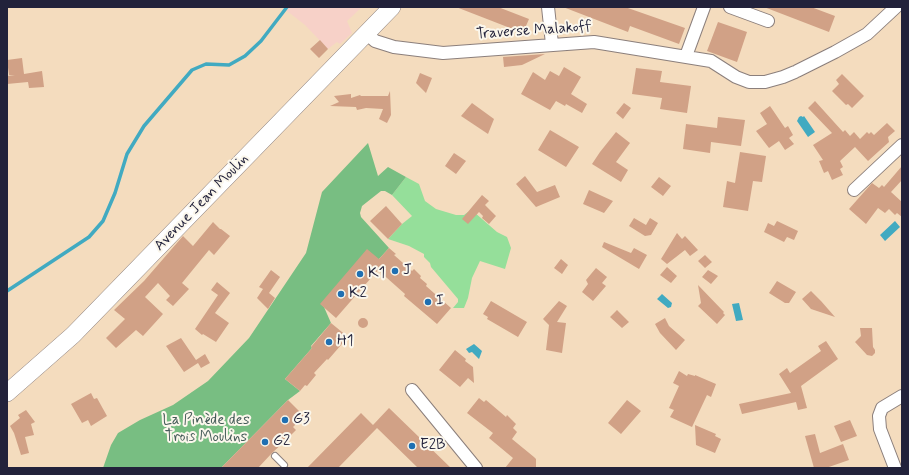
<!DOCTYPE html>
<meta charset="utf-8">
<style>
body{margin:0}
#map{position:relative;width:909px;height:475px;overflow:hidden;background:#f4dcbe;font-family:Mynerve,sans-serif}
canvas{display:block}
.frame{position:absolute;inset:0;border:8px solid #22223b;pointer-events:none}
</style>
<div id="map">
<canvas width="909" height="475"></canvas>
<div class="frame"></div>
</div>
<script>
const ctx = document.querySelector('canvas').getContext('2d');
ctx.lineJoin = 'round';
function fill(path, color) {
  ctx.fillStyle = color;
  ctx.fill(path, 'evenodd');
}
function shape(rows) {
  const path = new Path2D();
  for (const r of rows) {
    if (r.length === 3) {
      path.moveTo(r[0] + r[2], r[1]);
      path.arc(r[0], r[1], r[2], 0, 2 * Math.PI);
      continue;
    }
    path.moveTo(r[0], r[1]);
    for (let i = 2; i < r.length; i += 2) path.lineTo(r[i], r[i + 1]);
  }
  return path;
}
function trace(path, color, width, dash) {
  ctx.strokeStyle = color;
  ctx.lineWidth = width;
  ctx.lineCap = dash ? 'butt' : 'round';
  ctx.setLineDash(dash || []);
  ctx.stroke(path);
}
function write(font, color, halo, rows, align = 'center') {
  ctx.font = font + ' Mynerve,sans-serif';
  ctx.lineWidth = 4;
  ctx.setLineDash([]);
  ctx.textBaseline = 'middle';
  ctx.strokeStyle = halo;
  ctx.fillStyle = color;
  for (const [text, x, y, turn = 0] of rows) {
    ctx.save();
    ctx.translate(x, y);
    ctx.rotate((+turn || 0) * Math.PI / 180);
    ctx.textAlign = isNaN(turn) ? turn : align;
    if (halo) ctx.strokeText(text, 0, 0);
    ctx.fillText(text, 0, 0);
    ctx.restore();
  }
}
const built = shape([
 [282,7,362,7,347,21,352,33,340,44,337,42,328,49,305,25]
]);
const green = shape([
 [406,177,419,184,425,201,436,209,456,215,464,215,468,212,474,212,497,232,507,237,511,248,505,269,480,261,472,278,468,298,464,308,453,308,458,302,458,299,431,267,430,263,424,257,424,254,409,246,388,239,402,224,412,216,392,195]
]);
const forest = shape([
 [368,143,378,176,388,167,406,177,392,195,385,191,381,191,362,206,360,213,361,217,389,248,379,259,321,304,324,307,331,323,311,346,312,348,285,379,300,391,288,400,221,468,103,468,111,445,118,433,140,420,173,405,208,381,249,338,306,253,322,192]
]);
const water = shape([
 [801,116,803,117,804,116,815,132,808,137,797,121,799,117],
 [895,221,900,227,885,241,880,235],
 [662,294,672,303,671,307,668,308,657,299],
 [739,303,743,320,736,321,732,304],
 [474,344,482,351,479,359,472,352,469,353,466,349]
]);
const stream = shape([
 [7,291,89,237,103,221,115,193,127,154,144,126,192,70,206,64,229,65,245,56,261,41,287,7]
]);
const building = shape([
 [456,7,498,7,529,19,523,33],
 [563,7,625,7,685,28,679,44,630,26,628,32],
 [764,7,811,7,835,16,829,32],
 [718,22,747,32,737,62,707,51],
 [320,40,328,49,319,58,310,49],
 [545,54,522,65,504,67,503,57],
 [22,58,24,74,42,71,44,87,29,88,28,82,7,84,7,76,15,75,9,75,7,60],
 [564,67,581,77,571,94,587,104,582,113,566,104,565,106,556,101,550,110,521,94,533,72,545,80,550,71,559,76],
 [636,68,662,71,660,82,691,86,687,113,660,109,662,98,632,94],
 [420,73,432,78,426,93,416,83],
 [842,74,864,96,852,108,848,104,846,105,832,91,839,84,836,80],
 [390,91,391,115,387,123,379,119,383,109,366,108,357,110,356,107,330,106,339,102,334,96,351,94,351,98,360,95,361,96,388,96],
 [815,101,843,132,845,130,850,136,854,132,860,139,867,132,869,134,871,132,874,135,887,123,895,131,888,137,889,142,868,161,855,147,840,161,843,167,840,169,843,175,832,180,828,171,824,173,819,161,823,160,813,145,832,133,808,108],
 [472,103,494,119,488,134,461,116],
 [624,103,631,108,623,119,616,113],
 [770,106,785,128,788,126,793,135,789,138,794,144,785,150,779,141,769,148,756,131,767,124,760,113],
 [718,117,745,120,741,146,711,142,710,153,683,149,686,124,717,128],
 [550,130,579,147,566,167,538,150],
 [616,132,630,143,616,162,628,170,621,182,592,164,600,152],
 [740,152,766,156,762,182,753,181,748,211,723,207,727,181,735,183],
 [454,153,466,161,456,174,445,166],
 [902,166,902,180,891,192,902,202,902,217,897,213,895,215,889,209,885,213,878,208,866,224,849,209,872,183,879,188,882,185,884,187],
 [525,176,537,192,555,185,560,197,536,207,516,184],
 [659,177,671,186,663,196,651,187],
 [589,190,613,201,604,213,583,204],
 [482,195,489,201,485,205,496,216,489,224,482,218,483,216,479,212,468,224,462,219],
 [386,206,402,224,388,239,370,221],
 [634,218,646,225,650,218,658,223,651,235,645,236,629,226],
 [777,221,798,231,794,240,787,237,784,242,764,232,768,223,774,226],
 [213,222,220,229,221,229,230,236,214,255,209,250,182,283,189,289,173,306,166,300,170,296,158,283,145,297,163,314,143,336,136,330,116,348,106,338,125,319,114,310,144,281,183,236,193,246],
 [677,233,682,239,685,236,698,250,690,256,685,250,667,264,661,259],
 [604,242,631,253,634,248,647,255,639,269,602,247],
 [389,248,396,254,394,255,412,271,414,269,421,276,420,278,427,284,426,286,451,308,437,324,404,296,405,294,378,270,336,318,320,304,367,249,379,259],
 [705,255,712,262,705,268,698,261],
 [561,259,568,265,562,274,554,268],
 [667,267,677,276,671,283,660,275],
 [596,268,607,277,602,283,606,286,593,301,582,292,588,284,586,280],
 [271,270,280,277,269,293,275,298,268,309,257,298,263,289,259,287],
 [708,270,718,276,711,284,702,277],
 [777,281,796,292,789,303,785,303,769,293],
 [217,282,230,293,215,313,229,323,216,342,203,334,202,335,195,329,218,295,211,290],
 [698,285,724,312,723,313,725,315,717,324,698,306,701,303],
 [811,291,821,301,835,317,811,309,802,299],
 [491,301,527,322,518,337,487,319,488,317,483,314],
 [559,301,567,306,557,322,566,323,562,353,546,350,549,325,543,319],
 [617,310,629,322,622,328,610,317],
 [363,323,5],
 [665,318,669,326,685,340,676,350,660,333,655,324],
 [331,323,348,337,328,360,327,359,314,373,316,375,307,386,305,385,300,391,285,379,312,348,311,347],
 [860,328,872,328,873,347,875,350,875,353,872,356,867,355,855,342,861,336],
 [181,338,196,360,205,354,210,363,201,368,198,363,184,372,166,346],
 [826,341,838,359,801,386,807,408,798,410,796,402,742,414,739,404,791,393,779,374,787,368,790,373,821,351,818,346],
 [455,350,466,359,465,361,473,367,474,383,468,378,460,387,439,370],
 [679,371,687,376,688,374,695,376,695,375,716,384,711,397,707,395,692,427,670,417,674,410,669,408,679,386,673,383],
 [91,393,94,399,97,398,107,416,91,426,88,420,82,423,71,404],
 [479,398,484,402,486,400,506,417,507,415,516,424,513,428,517,432,512,439,534,457,536,459,536,468,505,468,513,458,489,438,493,433,467,413],
 [288,400,304,416,293,427,296,430,284,442,272,453,258,468,221,468],
 [627,400,641,411,621,434,608,423],
 [389,408,451,468,418,468,377,428,338,468,307,468,361,413,373,425],
 [26,410,35,422,31,424,34,435,25,437,29,453,21,455,14,433,10,426,20,418,18,415],
 [850,420,857,436,841,442,834,426],
 [695,425,716,434,715,436,721,439,715,453,696,445],
 [815,434,820,453,843,444,849,460,826,468,814,468,805,436]
]);
const lane = shape([
 [275,456,284,465]
]);
const street = shape([
 [548,7,552,44],
 [730,7,768,21],
 [366,33,375,41,394,47,443,53,594,42,711,61,736,77,749,82,765,82,783,77,795,72],
 [686,56,704,7],
 [797,71,835,52,867,34,896,7],
 [854,190,902,145],
 [412,390,476,468],
 [895,468,880,429,879,416,882,408,902,396]
]);
const secondary = shape([
 [7,393,73,335,392,7]
]);
const markers = [
 [395,271,4,"#1f6fb2"],
 [360,274,4,"#1f6fb2"],
 [341,294,4,"#1f6fb2"],
 [428,302,4,"#1f6fb2"],
 [329,342,4,"#1f6fb2"],
 [285,420,4,"#1f6fb2"],
 [265,442,4,"#1f6fb2"],
 [412,446,4,"#1f6fb2"]
];
const streetNames = [
 ["Traverse Malakoff",534,31,-4],
 ["Avenue Jean Moulin",202,203,-46]
];
const poiNames = [
 ["J",403,271],
 ["K1",368,274],
 ["K2",349,294],
 ["I",436,302],
 ["H1",337,342],
 ["G3",293,420],
 ["G2",273,442],
 ["E2B",420,446]
];
const parkNames = [
 ["La Pinède des",206,421],
 ["Trois Moulins",206,438]
];
fill(built, '#f7d1c8');
fill(green, '#95df9a');
fill(forest, '#78be82');
fill(water, '#41aac1');
trace(stream, '#41aac1', 3.5);
fill(building, '#d1a186');
trace(lane, '#8b7f7c', 8);
trace(street, '#8b7f7c', 14);
trace(secondary, '#8b7f7c', 18);
trace(lane, '#fff', 6);
trace(street, '#fff', 12);
trace(secondary, '#fff', 17);
for (const [x, y, r, color] of markers) {
  const dot = new Path2D();
  dot.arc(x, y, r, 0, 2 * Math.PI);
  ctx.fillStyle = color;
  ctx.fill(dot);
  trace(dot, '#fbf7ec', 1.5);
}
write('15px', '#22223b', '#fbf7ec', streetNames);
write('15px', '#22223b', '#fbf7ec', poiNames, 'left');
write('15px', '#445b58', '#fbf7ec', parkNames);
</script>
